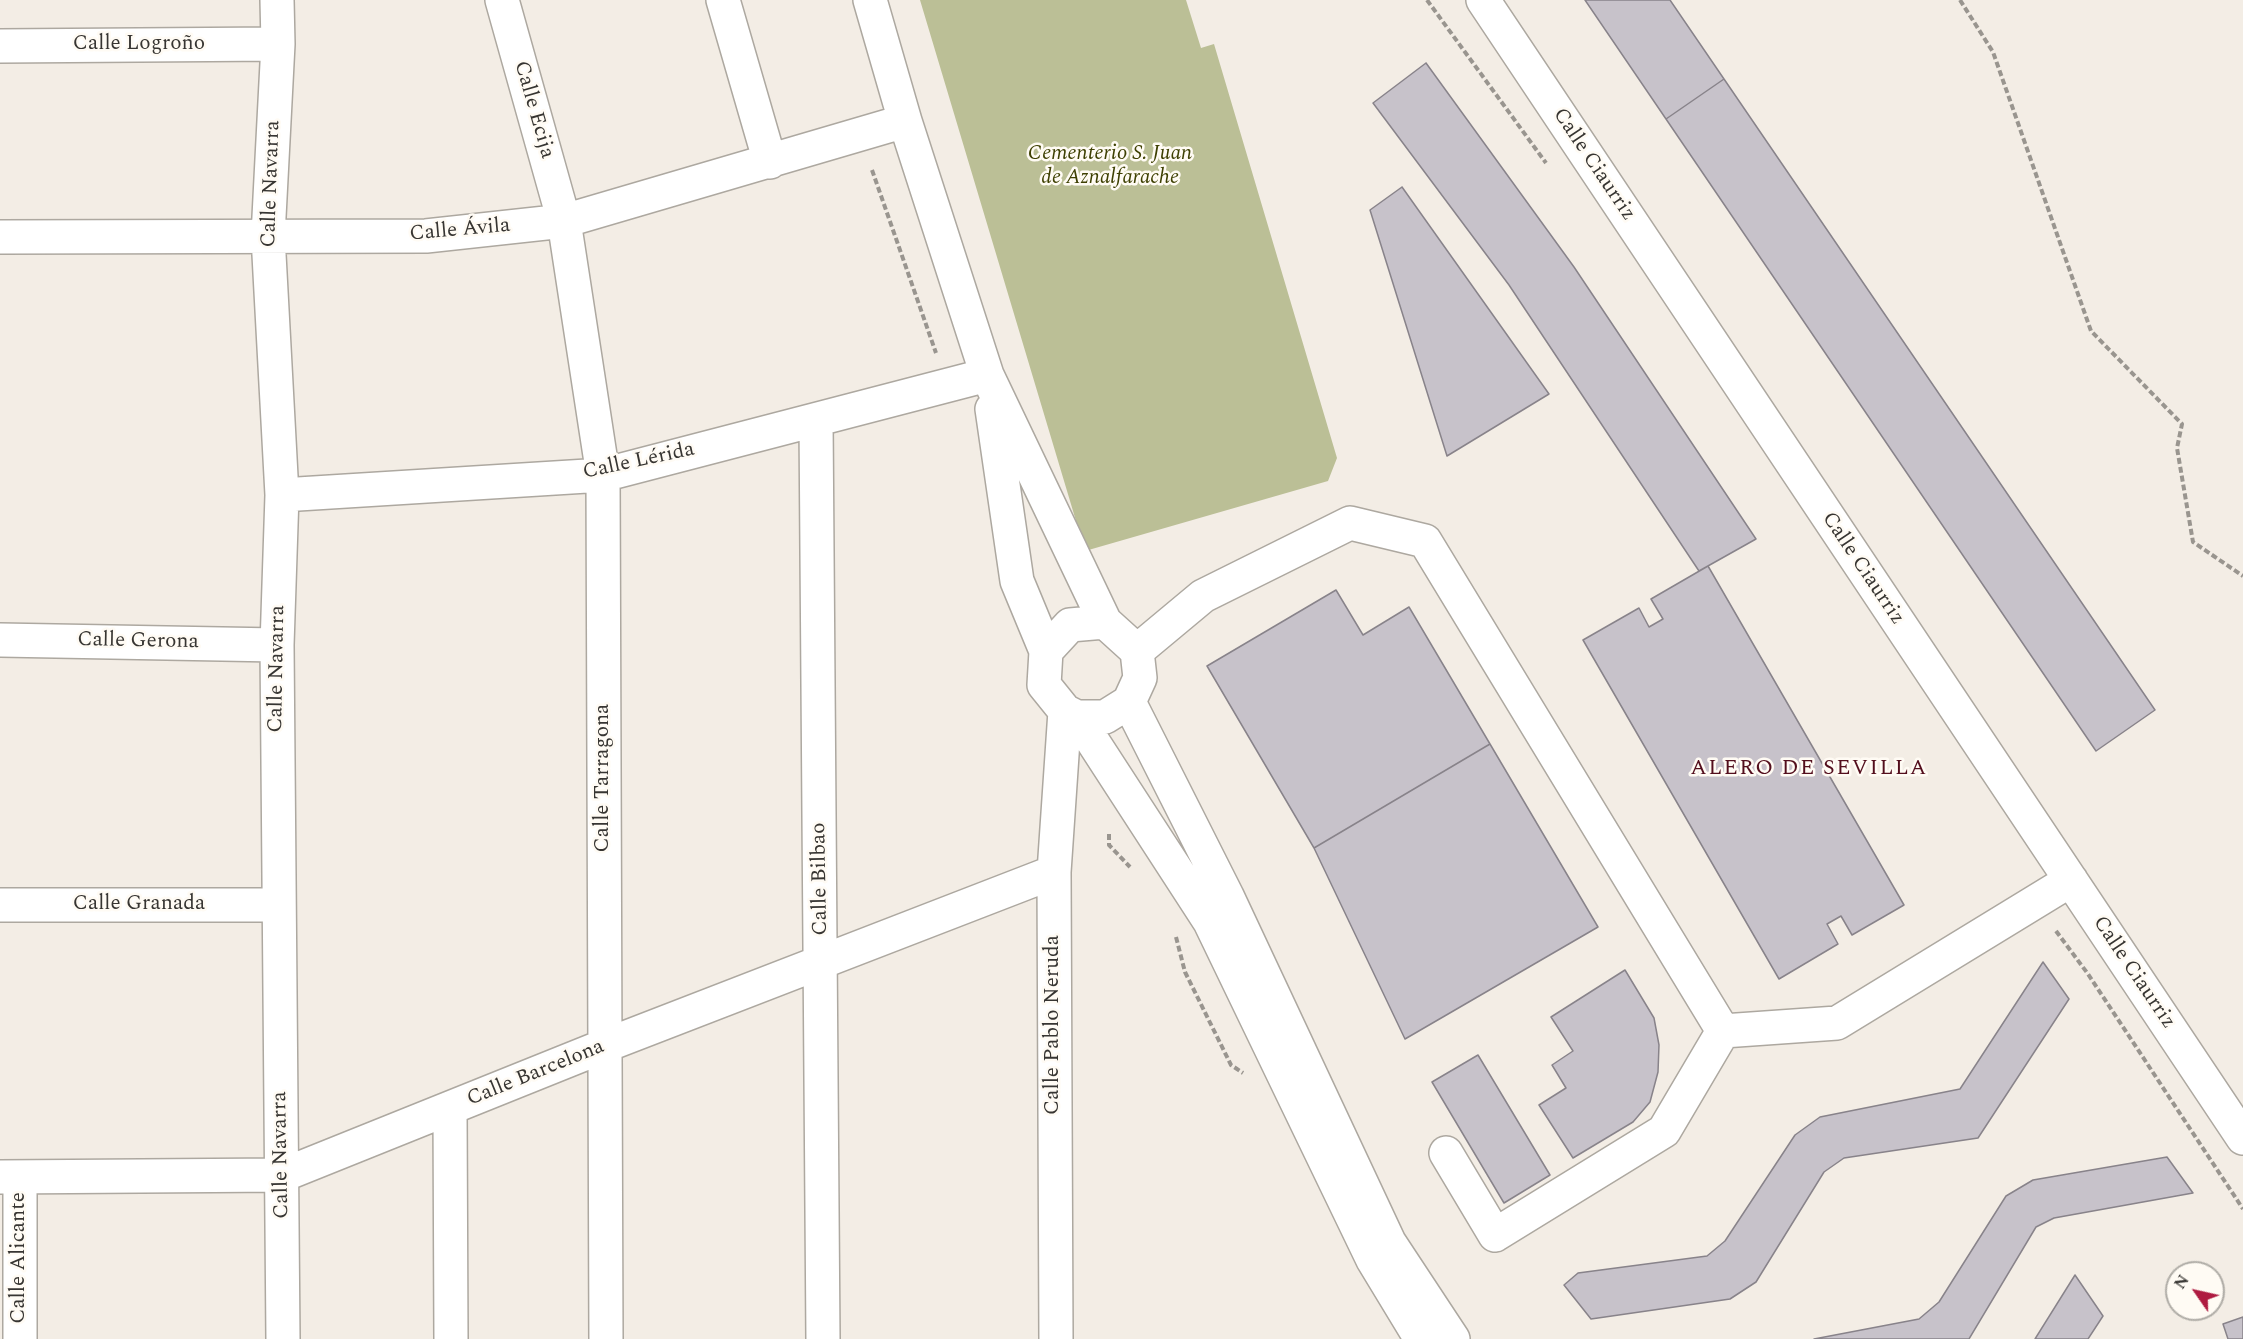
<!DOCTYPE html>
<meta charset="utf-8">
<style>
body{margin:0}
#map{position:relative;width:2243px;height:1339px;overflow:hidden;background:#f3ede5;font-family:Spectral,serif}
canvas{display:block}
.north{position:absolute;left:2165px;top:1261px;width:60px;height:60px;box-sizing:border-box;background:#fffbf4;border:2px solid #afaca6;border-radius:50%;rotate:304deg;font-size:16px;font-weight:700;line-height:24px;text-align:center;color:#373532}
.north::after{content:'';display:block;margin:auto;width:21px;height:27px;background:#af1b41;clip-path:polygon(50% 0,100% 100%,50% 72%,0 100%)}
</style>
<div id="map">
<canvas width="2243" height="1339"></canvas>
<div class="north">N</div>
</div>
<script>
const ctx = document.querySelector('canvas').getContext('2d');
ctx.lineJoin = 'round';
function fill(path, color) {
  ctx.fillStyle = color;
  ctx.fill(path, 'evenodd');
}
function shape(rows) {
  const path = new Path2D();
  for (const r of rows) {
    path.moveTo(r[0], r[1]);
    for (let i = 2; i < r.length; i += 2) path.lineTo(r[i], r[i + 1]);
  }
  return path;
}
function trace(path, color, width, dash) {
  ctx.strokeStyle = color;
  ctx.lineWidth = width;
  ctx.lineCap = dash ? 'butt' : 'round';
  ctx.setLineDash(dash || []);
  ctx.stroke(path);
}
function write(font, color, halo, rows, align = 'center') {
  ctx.font = font + ' Spectral,serif';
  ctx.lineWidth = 5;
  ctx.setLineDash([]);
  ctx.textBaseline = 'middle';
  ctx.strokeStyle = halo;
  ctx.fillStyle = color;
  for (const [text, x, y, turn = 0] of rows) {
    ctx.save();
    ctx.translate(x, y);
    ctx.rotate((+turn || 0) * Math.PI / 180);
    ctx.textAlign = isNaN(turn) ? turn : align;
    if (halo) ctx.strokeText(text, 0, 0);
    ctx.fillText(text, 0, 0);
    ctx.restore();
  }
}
const green = shape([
 [920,0,1186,0,1201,48,1214,44,1337,458,1328,481,1085,551]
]);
const building = shape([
 [1585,0,1670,0,1724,79,1666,119,1585,0],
 [1426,63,1574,267,1756,539,1699,571,1509,285,1373,103,1426,63],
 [1724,79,2155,710,2096,751,1666,119,1724,79],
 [1402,187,1549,394,1447,456,1370,210,1402,187],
 [1708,566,1904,905,1852,935,1841,916,1827,924,1838,944,1779,979,1583,640,1639,608,1649,627,1663,619,1651,599,1708,566],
 [1336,590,1363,635,1409,607,1490,744,1314,848,1207,666,1336,590],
 [1490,744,1598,927,1405,1039,1314,848,1490,744],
 [2043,962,2069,999,1978,1138,1844,1158,1824,1172,1756,1282,1730,1299,1591,1319,1564,1285,1578,1273,1707,1256,1725,1241,1795,1135,1820,1117,1960,1089,2043,962],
 [1625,970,1654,1018,1659,1045,1658,1072,1650,1102,1633,1122,1573,1158,1539,1105,1566,1088,1552,1065,1573,1051,1551,1017,1625,970],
 [1478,1055,1550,1175,1504,1203,1432,1082,1478,1055],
 [2167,1157,2193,1193,2054,1218,2036,1227,1969,1339,1814,1339,1919,1319,1939,1302,2006,1196,2033,1180,2167,1157],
 [2075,1275,2103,1316,2088,1339,2035,1339,2075,1275],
 [2243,1317,2243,1339,2228,1339,2223,1324,2243,1317]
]);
const path = shape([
 [1427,0,1546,163],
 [1960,0,1993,52,2091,331,2182,424,2177,448,2193,542,2243,576],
 [872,170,936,353],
 [1109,834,1109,845,1130,867],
 [2056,931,2088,974,2243,1209],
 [1176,937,1185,972,1231,1065,1243,1073]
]);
const minor = shape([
 [277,0,278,44,268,236,282,495,277,645,283,1339],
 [502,0,564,221,603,475,606,1339],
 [723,0,770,162],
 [870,0,905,121,987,375,1105,622],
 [1483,0,2243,1138],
 [0,46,278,44],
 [0,237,426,236,564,221,905,121],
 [992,409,1017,581,1046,651,1044,685,1065,711,1077,717,1105,717,1129,702,1140,678,1137,651,1105,622,1070,625,1046,651],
 [816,420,823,1339],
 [282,495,603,475,987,375],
 [0,640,277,645],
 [1137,651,1203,596,1350,523,1425,541,1723,1031],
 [1129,702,1227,896,1389,1242,1453,1339],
 [1077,717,1210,922,1373,1260,1421,1339],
 [0,905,278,905],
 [450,1109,451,1339],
 [1446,1153,1495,1235,1664,1131,1723,1031,1837,1023,2071,880],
 [0,1177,283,1175,604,1046,1054,872],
 [20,1177,20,1339],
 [1056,1339,1054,872,1065,711]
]);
const streetNames = [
 ["Calle Logroño",139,45],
 ["Calle Ecija",533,110,74],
 ["Calle Ciaurriz",1593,165,56],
 ["Calle Navarra",272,184,-88],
 ["Calle Ávila",460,231,-5],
 ["Calle Lérida",639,462,-12],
 ["Calle Ciaurriz",1862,569,56],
 ["Calle Gerona",138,642,1],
 ["Calle Navarra",278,669,-89],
 ["Calle Tarragona",604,778,-90],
 ["Calle Bilbao",821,879,-91],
 ["Calle Granada",139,905],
 ["Calle Ciaurriz",2133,973,56],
 ["Calle Pablo Neruda",1054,1025,-90],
 ["Calle Barcelona",536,1074,-22],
 ["Calle Navarra",282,1155,-91],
 ["Calle Alicante",20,1258,-90]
];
const parkNames = [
 ["Cementerio S. Juan",1110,155],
 ["de Aznalfarache",1110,179]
];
const neighbourhoodNames = [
 ["ALERO DE SEVILLA",1809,770]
];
fill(green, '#bbbf96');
fill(building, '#c7c2ca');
trace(building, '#88838a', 1.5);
trace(minor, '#ada8a0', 36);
trace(path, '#99958f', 4, [6, 3]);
trace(minor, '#fff', 33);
write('21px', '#373532', '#fffbf4', streetNames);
write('italic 21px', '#3e4002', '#fffbf4', parkNames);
ctx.letterSpacing = '1.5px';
write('22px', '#530e1d', '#fffbf4', neighbourhoodNames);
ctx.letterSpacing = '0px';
</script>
